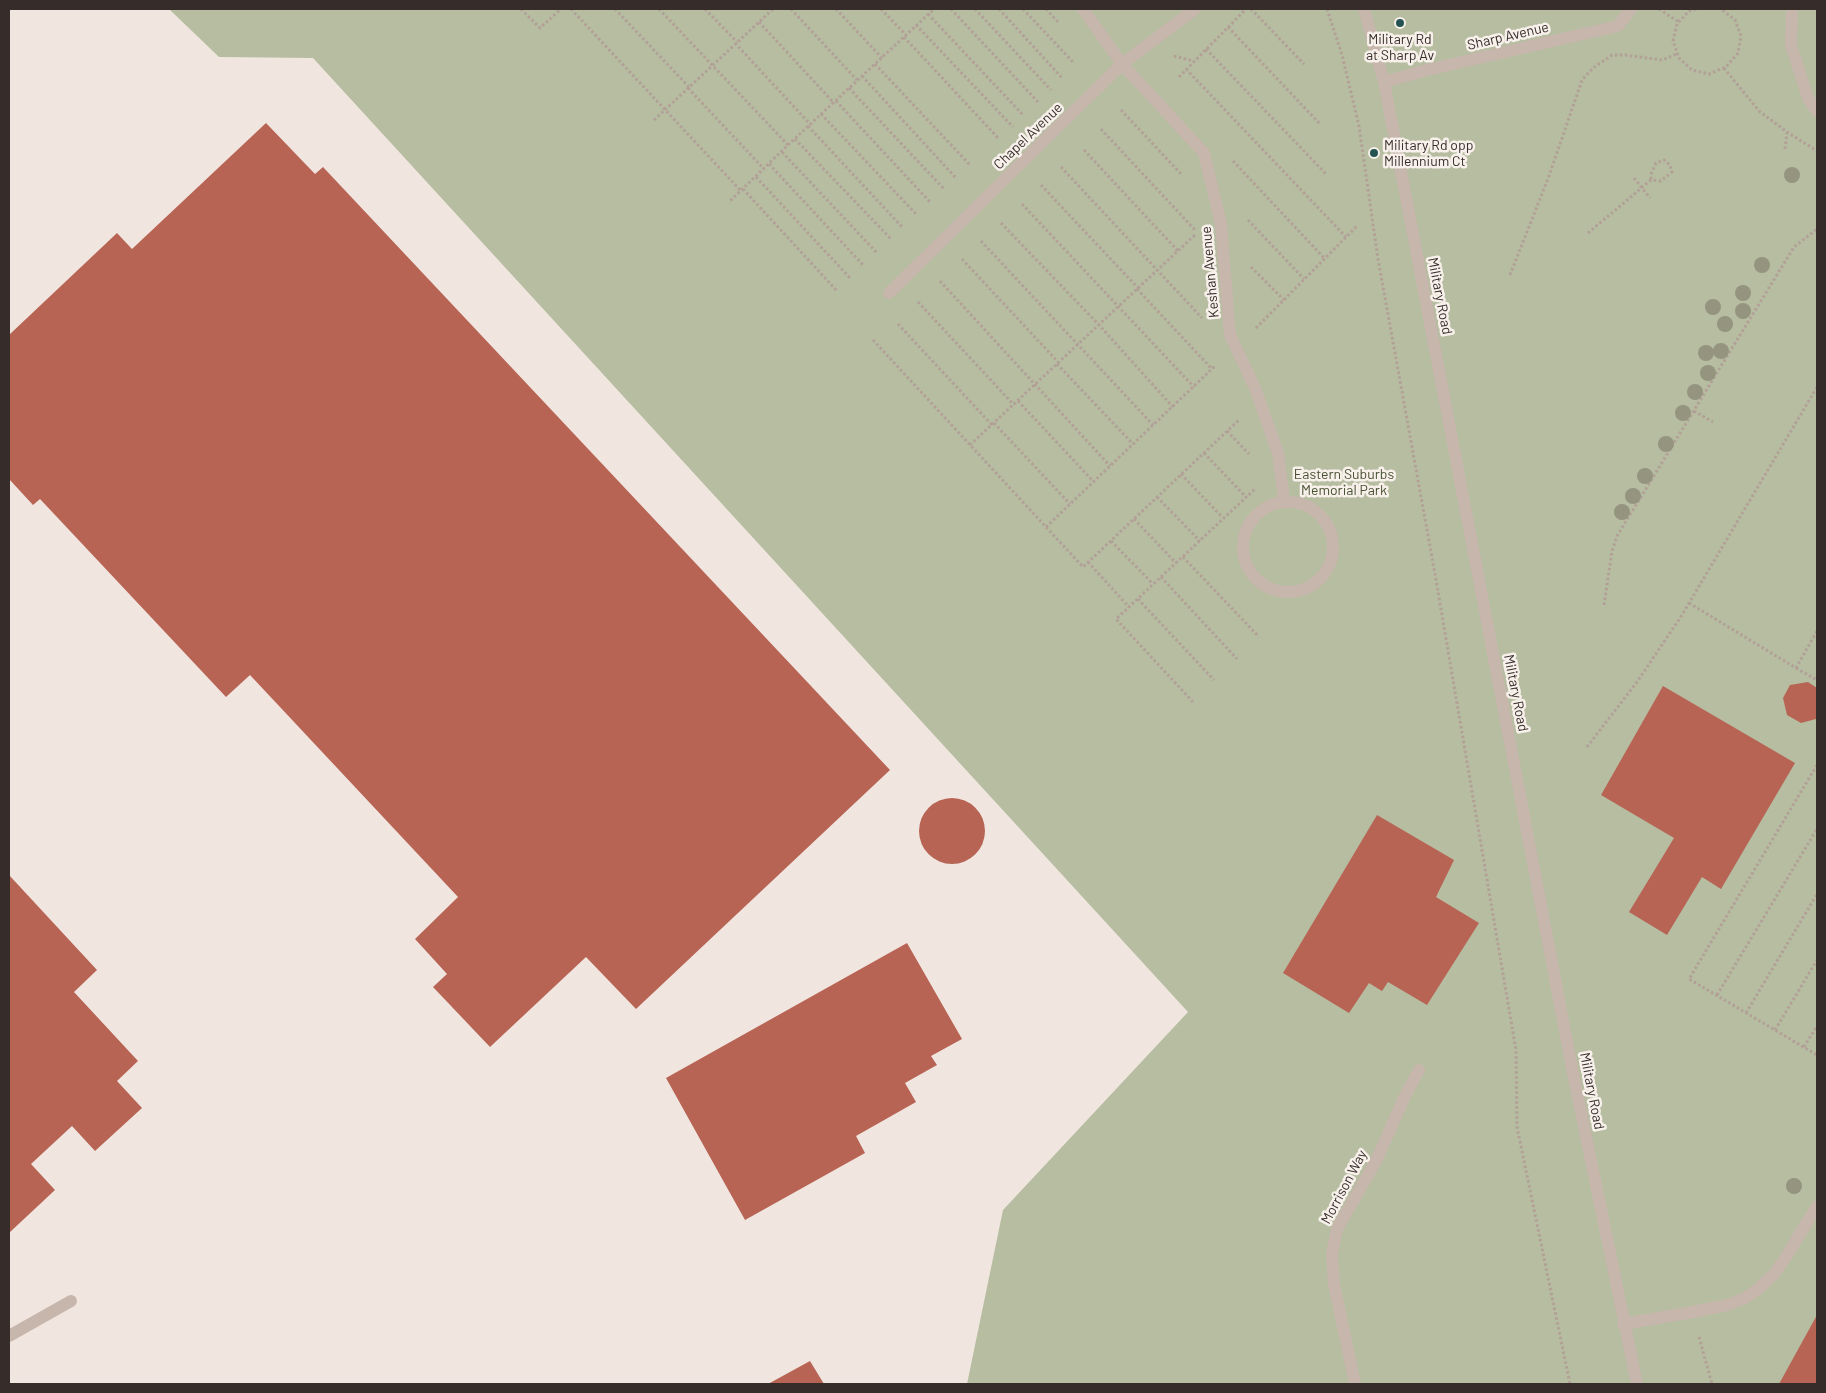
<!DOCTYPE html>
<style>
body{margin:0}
#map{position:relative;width:1826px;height:1393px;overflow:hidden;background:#f0e6df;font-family:Barlow,sans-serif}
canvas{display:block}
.frame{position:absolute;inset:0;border:10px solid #362d2a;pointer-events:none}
</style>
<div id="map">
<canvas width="1826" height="1393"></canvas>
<div class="frame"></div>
</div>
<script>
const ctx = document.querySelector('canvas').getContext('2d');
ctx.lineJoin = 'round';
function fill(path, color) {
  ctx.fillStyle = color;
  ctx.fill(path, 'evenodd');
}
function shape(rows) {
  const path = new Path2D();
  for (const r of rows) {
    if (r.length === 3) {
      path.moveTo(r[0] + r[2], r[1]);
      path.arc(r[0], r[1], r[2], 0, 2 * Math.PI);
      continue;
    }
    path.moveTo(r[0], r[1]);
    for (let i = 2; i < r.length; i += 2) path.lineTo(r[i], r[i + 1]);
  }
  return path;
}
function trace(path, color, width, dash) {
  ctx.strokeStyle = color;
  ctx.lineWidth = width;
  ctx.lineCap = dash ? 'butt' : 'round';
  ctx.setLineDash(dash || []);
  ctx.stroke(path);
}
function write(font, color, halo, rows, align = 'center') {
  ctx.font = font + ' Barlow,sans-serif';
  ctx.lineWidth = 5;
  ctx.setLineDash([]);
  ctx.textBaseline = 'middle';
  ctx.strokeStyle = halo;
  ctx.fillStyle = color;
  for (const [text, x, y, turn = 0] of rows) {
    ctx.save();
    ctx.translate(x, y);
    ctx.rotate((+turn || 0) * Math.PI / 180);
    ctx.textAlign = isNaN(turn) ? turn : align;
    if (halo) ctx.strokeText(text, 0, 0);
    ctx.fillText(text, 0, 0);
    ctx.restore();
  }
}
const green = shape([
 [169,9,1817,9,1817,1384,967,1384,1003,1210,1188,1012,313,58,219,57]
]);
const building = shape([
 [266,123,315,174,323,167,890,770,636,1009,586,957,490,1047,433,987,447,974,415,939,458,897,250,675,226,697,40,499,33,505,9,479,9,335,117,233,132,249],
 [1808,682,1817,688,1817,717,1816,719,1801,723,1787,715,1783,698,1790,685],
 [1663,686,1795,763,1721,889,1702,877,1667,935,1629,912,1674,838,1601,795],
 [952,831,33],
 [1377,815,1454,860,1436,897,1479,923,1427,1005,1388,982,1382,991,1369,983,1349,1013,1283,973],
 [9,875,97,970,74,992,138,1061,117,1081,142,1108,95,1151,72,1126,31,1164,55,1190,9,1233],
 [907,943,962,1039,931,1056,937,1065,905,1083,916,1102,856,1136,865,1153,745,1220,666,1078],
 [1817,1315,1817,1384,1779,1384],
 [810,1361,824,1384,768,1384]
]);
const path = shape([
 [521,9,540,28,561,9],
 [571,9,741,191],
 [615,9,689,87],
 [659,9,788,145,730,201],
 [705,9,737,42],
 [791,9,857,80],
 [836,9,882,58],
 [881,9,906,35],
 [951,9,1038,102],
 [975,9,1051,90],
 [999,9,1063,79],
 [1023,9,1073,62],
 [1046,9,1059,23],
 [1251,9,1304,64],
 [1327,9,1342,55,1359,126,1378,259,1435,574,1516,1050,1517,1127,1570,1384],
 [1659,9,1679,22],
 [1696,9,1689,11,1677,24,1673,41,1679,58,1692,70,1709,74,1726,67,1738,53,1741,36,1735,20,1721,9],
 [928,14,1024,116],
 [759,22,834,103],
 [916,25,1013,127],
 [1228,27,1320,124],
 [904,37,999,139],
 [735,43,810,124],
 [1206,49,1326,174],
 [1174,56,1194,61],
 [875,64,970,165],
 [1724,68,1759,111,1787,132,1817,151],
 [1186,69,1346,237],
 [862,76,956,178],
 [1179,77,1246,9],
 [688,88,764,169],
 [849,88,944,189],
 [836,101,930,202],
 [1121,110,1182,175],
 [821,114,917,215],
 [654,120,773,9],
 [808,126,903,228],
 [1101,129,1196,231],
 [795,139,891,239],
 [788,145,934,9],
 [1785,149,1787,133],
 [1084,150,1178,251],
 [782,152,877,253],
 [1233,161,1325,259],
 [769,164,864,266],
 [1061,167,1202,318],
 [756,177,850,278],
 [1634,178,1650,198],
 [1041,185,1138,288],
 [743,189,837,291],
 [1022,204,1194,387],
 [1248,220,1304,279],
 [1001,223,1099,325,1173,407],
 [1588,233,1651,180,1661,181,1672,172,1670,165,1664,160,1656,163,1651,174,1651,180],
 [981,241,1153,425],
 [962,259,1059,363],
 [1251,267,1284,300],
 [1510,275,1549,176,1582,80,1593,68,1612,55,1625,55,1662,60,1677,54],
 [940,281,1110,466],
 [1137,289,1212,369],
 [918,302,1014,405],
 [898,324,992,425],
 [1256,328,1358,225],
 [873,340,1083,567,1240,419],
 [1057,364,1133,444],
 [1018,401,1094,482],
 [1694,411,1713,422],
 [994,423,1070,504],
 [1227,431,1249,454],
 [970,445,1196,234],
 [1204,453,1246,497],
 [1181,474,1223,518],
 [1157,497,1200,541],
 [1134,519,1176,563],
 [1046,527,1216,365],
 [1111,541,1153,584],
 [1183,557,1259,637],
 [1088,562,1129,607],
 [1161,577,1237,659],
 [1138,599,1214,680],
 [1689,603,1796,668,1817,631],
 [1604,605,1612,551,1617,536,1794,247,1817,229],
 [1796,668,1817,680],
 [1193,702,1116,619,1256,488],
 [1587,747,1637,682,1682,615,1817,387],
 [1817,765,1689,979,1817,1055],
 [1717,995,1817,829],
 [1746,1013,1817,894],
 [1775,1030,1817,960],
 [1804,1047,1817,1026],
 [1699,1337,1712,1384]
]);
const minor = shape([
 [1083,9,1122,64,1204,153,1221,224,1230,335,1255,388,1278,453,1284,501],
 [1364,9,1384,82,1573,1073,1637,1384],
 [1792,9,1791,45,1808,98,1817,111],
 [1384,82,1427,70,1618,26,1631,9],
 [889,293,1122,64,1195,9],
 [1288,547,45],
 [1623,1324,1693,1312,1727,1305,1745,1298,1758,1289,1773,1275,1784,1260,1817,1206],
 [9,1336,71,1301],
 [1355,1384,1334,1284,1332,1254,1337,1229,1376,1161,1404,1098,1419,1070]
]);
const trees = [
 [1792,175],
 [1762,265],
 [1743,293],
 [1713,307],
 [1743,311],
 [1725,324],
 [1721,351],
 [1706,353],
 [1708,373],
 [1695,392],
 [1683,413],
 [1666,444],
 [1645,476],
 [1633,496],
 [1622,512],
 [1794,1186]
];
const markers = [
 [1400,23,5,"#245351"],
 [1374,153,5,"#245351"]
];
const streetNames = [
 ["Sharp Avenue",1508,36,-13],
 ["Chapel Avenue",1028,136,-44],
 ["Keshan Avenue",1210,272,-95],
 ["Military Road",1440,296,79],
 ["Military Road",1516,693,79],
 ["Military Road",1592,1091,79],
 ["Morrison Way",1344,1187,-62]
];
const poiNames = [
 ["Military Rd",1400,39],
 ["at Sharp Av",1400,55],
 ["Military Rd opp",1384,145,"left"],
 ["Millennium Ct",1384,161,"left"]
];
const parkNames = [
 ["Eastern Suburbs",1344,474],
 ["Memorial Park",1344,490]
];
fill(green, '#b6bda1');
fill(building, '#b86455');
trace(path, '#b2a097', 3, [2.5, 2.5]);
trace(minor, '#c7b6ac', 12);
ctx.fillStyle = '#94947f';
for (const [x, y] of trees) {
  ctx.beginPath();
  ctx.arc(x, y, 8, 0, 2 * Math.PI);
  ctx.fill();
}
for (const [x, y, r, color] of markers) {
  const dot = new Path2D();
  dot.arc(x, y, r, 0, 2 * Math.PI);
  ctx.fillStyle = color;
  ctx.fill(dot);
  trace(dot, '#f8f1eb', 2);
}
write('14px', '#362d2a', '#f8f1eb', streetNames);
write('14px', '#362d2a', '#f8f1eb', poiNames);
write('14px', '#485131', '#f8f1eb', parkNames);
</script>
